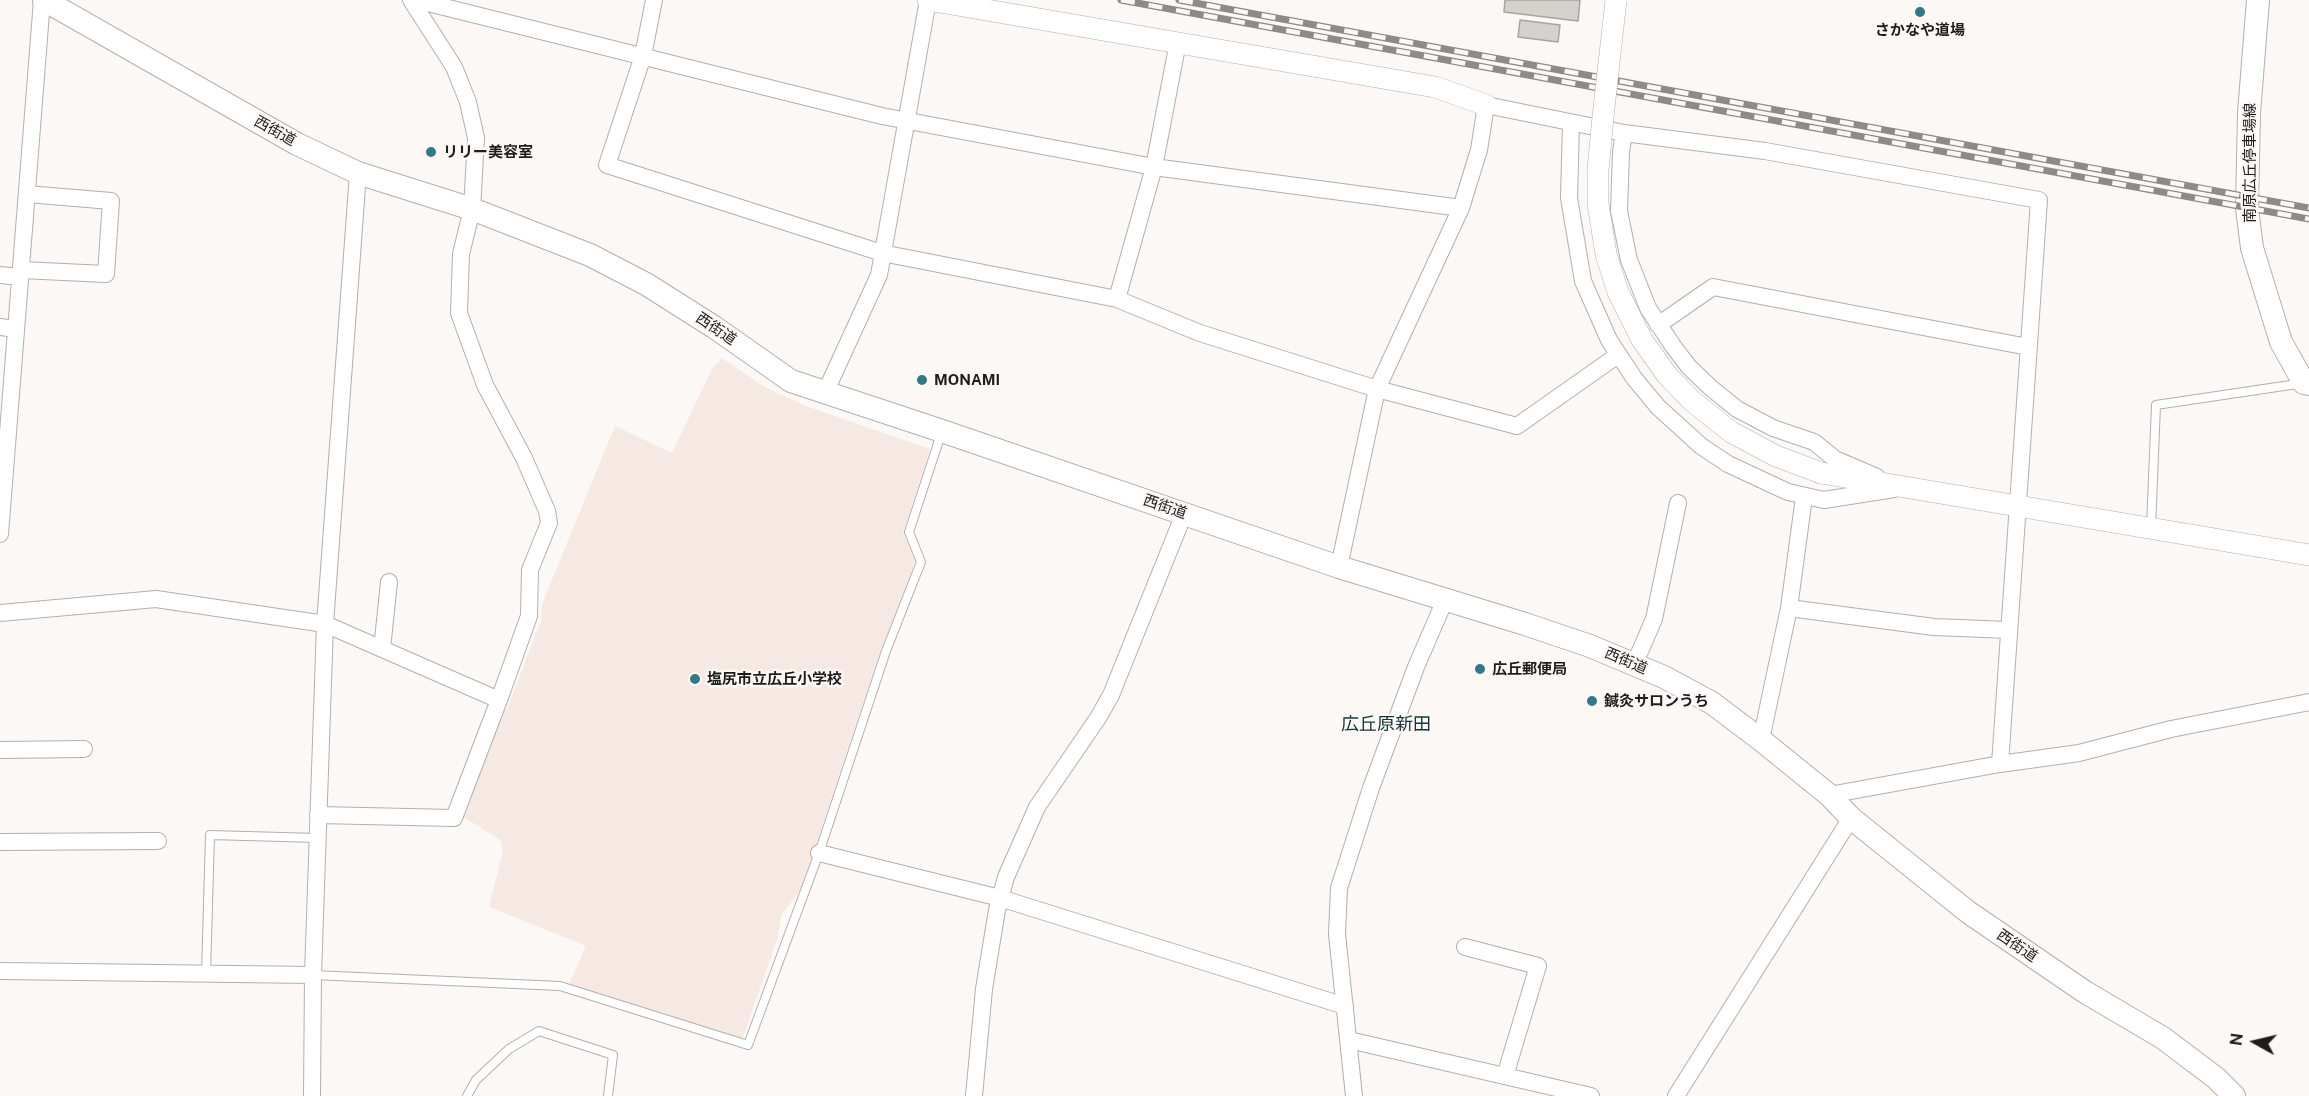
<!DOCTYPE html>
<meta charset="utf-8">
<style>
body{margin:0}
#map{position:relative;width:2309px;height:1096px;overflow:hidden;background:#fcf8f5;font-family:"Public Sans",sans-serif}
canvas{display:block}
.north{position:absolute;left:2225px;top:1012px;width:60px;height:60px;-webkit-text-stroke:4px #fcf8f5;paint-order:stroke;rotate:278deg;font-size:16px;font-weight:700;line-height:24px;text-align:center;color:#1e1d1c}
.north::after{content:'';display:block;margin:auto;width:21px;height:27px;background:#1e1d1c;clip-path:polygon(50% 0,100% 100%,50% 72%,0 100%)}
</style>
<div id="map">
<canvas width="2309" height="1096"></canvas>
<div class="north">N</div>
</div>
<script>
const ctx = document.querySelector('canvas').getContext('2d');
ctx.lineJoin = 'round';
function fill(path, color) {
  ctx.fillStyle = color;
  ctx.fill(path, 'evenodd');
}
function shape(rows) {
  const path = new Path2D();
  for (const r of rows) {
    path.moveTo(r[0], r[1]);
    for (let i = 2; i < r.length; i += 2) path.lineTo(r[i], r[i + 1]);
  }
  return path;
}
function trace(path, color, width, dash) {
  ctx.strokeStyle = color;
  ctx.lineWidth = width;
  ctx.lineCap = dash ? 'butt' : 'round';
  ctx.setLineDash(dash || []);
  ctx.stroke(path);
}
function write(font, color, halo, rows, align = 'center') {
  ctx.font = font + ' "Public Sans","Noto Sans JP",sans-serif';
  ctx.lineWidth = 5;
  ctx.setLineDash([]);
  ctx.textBaseline = 'middle';
  ctx.strokeStyle = halo;
  ctx.fillStyle = color;
  for (const [text, x, y, turn = 0] of rows) {
    ctx.save();
    ctx.translate(x, y);
    ctx.rotate((+turn || 0) * Math.PI / 180);
    ctx.textAlign = isNaN(turn) ? turn : align;
    if (halo) ctx.strokeText(text, 0, 0);
    ctx.fillText(text, 0, 0);
    ctx.restore();
  }
}
const built = shape([
 [722,358,763,386,806,406,930,449,903,533,915,560,912,572,881,649,801,889,781,916,778,937,742,1040,569,984,586,946,489,907,503,851,500,840,462,816,498,715,507,709,541,620,542,604,615,426,672,453,712,369]
]);
const building = shape([
 [1505,0,1580,0,1578,21,1504,12,1505,0],
 [1520,20,1560,25,1558,42,1518,37,1520,20]
]);
const service = shape([
 [2151,528,2156,405,2304,383],
 [206,974,210,835,318,838],
 [313,975,560,986,748,1045,819,853,886,651,921,562,909,532,942,431],
 [467,1096,476,1080,509,1049,539,1031,613,1055,608,1096]
]);
const minor = shape([
 [416,0,882,116,1154,167,1461,208],
 [654,0,643,56,607,165,882,253,1117,299,1200,333,1377,389,1517,426,1618,355],
 [1571,123,1569,198,1583,281,1609,340,1634,378,1658,407,1701,446,1728,464,1788,492,1824,500,1894,489],
 [1624,133,1621,152,1619,211,1629,260,1648,308,1673,346,1689,367,1711,388,1737,409,1773,428,1814,442,1835,459,1877,477],
 [21,270,106,274,111,201,27,194],
 [0,275,20,277],
 [1117,299,1154,167,1178,42],
 [1658,325,1713,287,2028,347],
 [0,327,16,329],
 [825,393,879,275,928,0],
 [0,534,42,0],
 [1339,567,1377,389,1461,208,1479,150,1486,105,1624,133,1765,151,2039,200,2000,764],
 [1789,608,1934,627,2009,630],
 [0,613,156,599,325,624,499,700,529,616,530,570,549,523,547,511,524,458,485,385,459,313,461,254,472,209,476,138,468,102,454,67,411,0],
 [382,649,389,582],
 [1634,665,1654,619,1678,503],
 [1761,740,1789,608,1804,497],
 [0,750,84,749],
 [1829,795,2000,764,2079,753,2171,729,2309,702],
 [318,815,454,818,499,700],
 [0,842,158,841],
 [819,853,1000,898,1345,1006],
 [1465,947,1538,966,1505,1076],
 [0,971,313,975],
 [1349,1040,1591,1096],
 [312,1096,313,975,325,624,358,173],
 [974,1096,984,989,997,910,1006,877,1037,807,1098,718,1111,695,1184,514],
 [1354,1096,1337,934,1339,888,1371,788,1416,667,1445,600],
 [1676,1096,1851,818]
]);
const tertiary = shape([
 [928,0,1435,87,1486,105],
 [1821,473,2309,555]
]);
const secondary = shape([
 [44,0,297,144,358,173,472,209,590,255,646,284,714,327,791,381,942,431,1339,567,1525,624,1590,646,1664,677,1712,703,1761,740,1829,795,1851,818,1968,912,2085,992,2163,1038,2216,1078,2234,1096],
 [2258,0,2249,113,2247,208,2252,248,2281,342,2304,383,2309,384]
]);
const rail = shape([
 [1121,0,2309,219],
 [1179,0,2309,208]
]);
const tertiaryBridge = shape([
 [1616,0,1603,117,1598,170,1598,204,1606,254,1618,292,1642,340,1667,375,1691,400,1731,432,1776,456,1821,473]
]);
const markers = [
 [1920,12,6,"#337985"],
 [431,152,6,"#337985"],
 [922,380,6,"#337985"],
 [1480,669,6,"#337985"],
 [695,679,6,"#337985"],
 [1592,701,6,"#337985"]
];
const poiNames = [
 ["さかなや道場",1920,30,"center"],
 ["リリー美容室",443,152],
 ["MONAMI",934,380],
 ["広丘郵便局",1492,669],
 ["塩尻市立広丘小学校",707,679],
 ["鍼灸サロンうち",1604,701]
];
const streetNames = [
 ["西街道",275,131,29],
 ["南原広丘停車場線",2250,163,-90],
 ["西街道",716,329,34],
 ["西街道",1165,507,19],
 ["西街道",1626,661,23],
 ["西街道",2017,946,34]
];
const quarterNames = [
 ["広丘原新田",1386,724]
];
fill(built, '#f6e9e3');
fill(building, '#d4d2cd');
trace(building, '#a7a4a0', 1.5);
trace(service, '#b3afad', 10);
trace(minor, '#b3afad', 18);
trace(tertiary, '#b3afad', 22);
trace(secondary, '#b3afad', 24);
trace(service, '#fff', 8);
trace(minor, '#fff', 16);
trace(tertiary, '#fff', 21);
trace(secondary, '#fff', 22);
trace(rail, '#8d8b89', 7);
trace(rail, '#fcf8f5', 4.5, [14]);
trace(tertiaryBridge, '#b3afad', 22, []);
trace(tertiaryBridge, '#fff', 21);
for (const [x, y, r, color] of markers) {
  const dot = new Path2D();
  dot.arc(x, y, r, 0, 2 * Math.PI);
  ctx.fillStyle = color;
  ctx.fill(dot);
  trace(dot, '#fcf8f5', 2);
}
write('bold 15px', '#1e1d1c', '#fcf8f5', poiNames, 'left');
write('15px', '#1e1d1c', '#fcf8f5', streetNames);
write('18px', '#13343a', '#fcf8f5', quarterNames);
</script>
